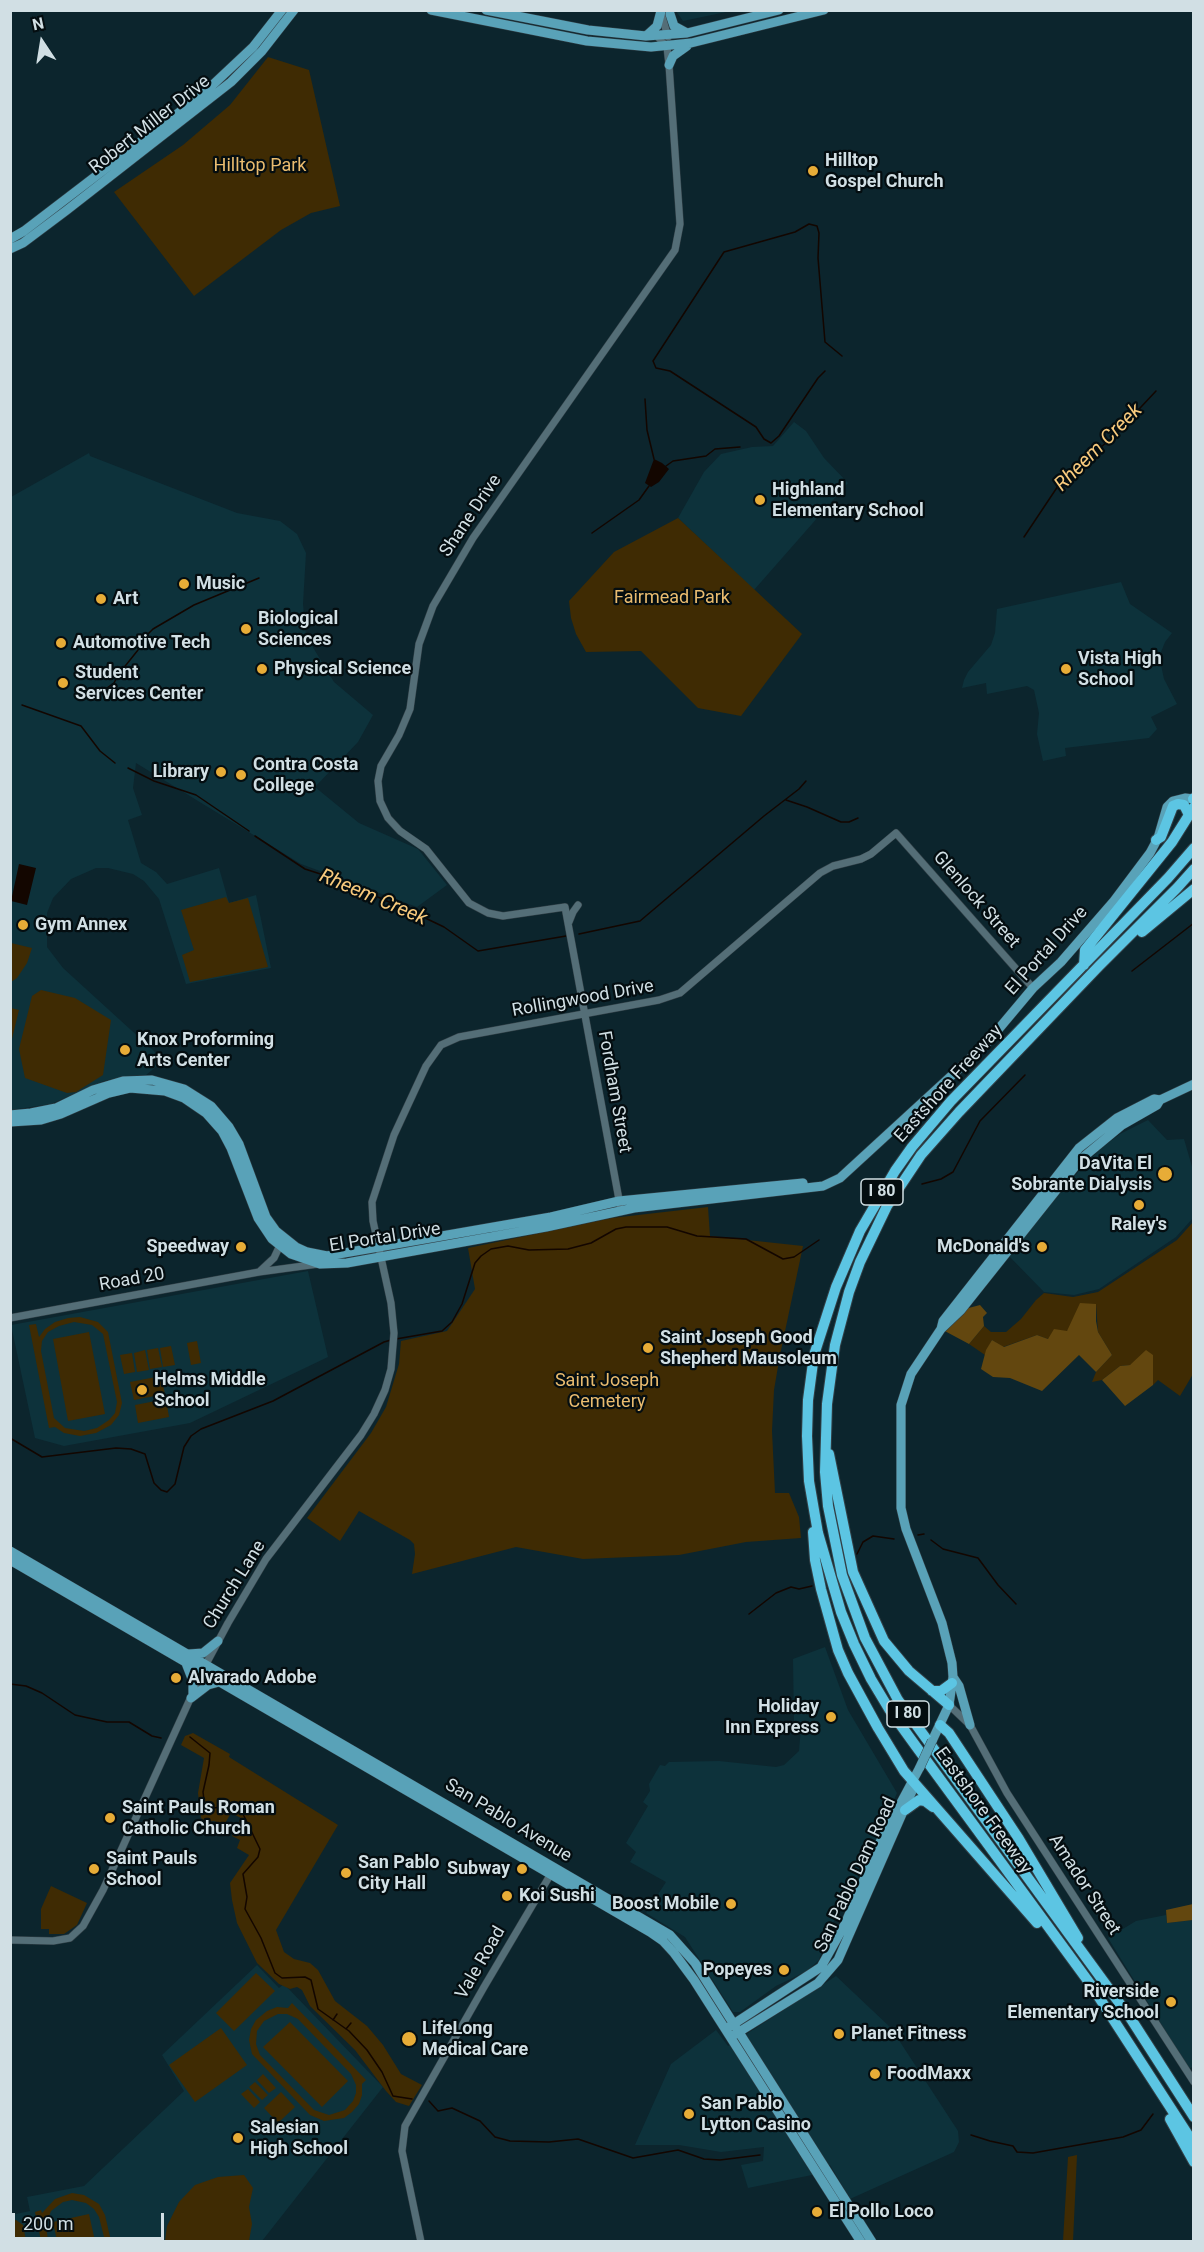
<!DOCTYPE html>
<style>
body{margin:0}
#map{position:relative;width:1204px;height:2252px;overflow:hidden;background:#0c252d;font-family:Roboto,sans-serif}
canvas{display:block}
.frame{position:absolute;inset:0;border:12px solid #d1dfe4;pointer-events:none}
.north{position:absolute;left:12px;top:12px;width:60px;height:60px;-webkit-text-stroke:4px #040d10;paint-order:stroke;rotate:348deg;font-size:16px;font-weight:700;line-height:24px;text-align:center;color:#d1dfe4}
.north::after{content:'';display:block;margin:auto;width:21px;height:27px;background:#d1dfe4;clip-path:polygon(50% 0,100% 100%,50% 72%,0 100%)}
.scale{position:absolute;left:12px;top:2213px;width:152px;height:27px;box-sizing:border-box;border:3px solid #d1dfe4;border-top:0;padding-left:8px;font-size:18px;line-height:21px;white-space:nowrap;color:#d1dfe4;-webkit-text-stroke:4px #040d10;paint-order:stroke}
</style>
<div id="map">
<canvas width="1204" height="2252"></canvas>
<div class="frame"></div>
<div class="north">N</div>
<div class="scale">200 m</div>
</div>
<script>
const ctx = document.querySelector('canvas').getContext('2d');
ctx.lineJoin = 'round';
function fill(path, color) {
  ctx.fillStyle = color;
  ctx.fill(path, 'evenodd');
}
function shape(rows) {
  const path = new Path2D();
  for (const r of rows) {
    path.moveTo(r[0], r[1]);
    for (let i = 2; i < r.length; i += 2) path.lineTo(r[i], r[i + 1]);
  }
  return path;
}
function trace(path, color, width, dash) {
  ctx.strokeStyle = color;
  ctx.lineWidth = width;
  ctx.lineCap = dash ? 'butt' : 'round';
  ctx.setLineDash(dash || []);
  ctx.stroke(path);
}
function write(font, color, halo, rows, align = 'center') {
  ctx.font = font + ' Roboto,sans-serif';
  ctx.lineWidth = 4.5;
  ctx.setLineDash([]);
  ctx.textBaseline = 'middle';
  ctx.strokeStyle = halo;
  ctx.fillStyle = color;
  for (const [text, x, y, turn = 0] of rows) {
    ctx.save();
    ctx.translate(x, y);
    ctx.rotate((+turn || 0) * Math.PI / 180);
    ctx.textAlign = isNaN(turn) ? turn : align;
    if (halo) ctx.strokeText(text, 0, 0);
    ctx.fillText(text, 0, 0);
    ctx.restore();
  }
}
const built = shape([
 [676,11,676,10,731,11,683,21],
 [794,422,806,431,824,458,848,483,754,590,678,518,704,472,721,454,752,447,773,446],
 [89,453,90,456,237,513,280,521,297,534,306,553,303,604,306,636,334,682,373,715,358,742,315,787,359,823,418,849,447,885,417,907,301,864,136,763,133,788,142,815,128,820,141,863,156,872,167,884,219,868,229,903,256,895,271,968,186,984,159,899,144,881,133,874,108,868,96,868,71,879,53,898,47,913,47,947,63,968,154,1051,157,1056,157,1066,146,1075,125,1076,104,1081,51,1104,11,1110,11,497],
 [1121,582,1130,604,1172,633,1165,642,1161,652,1161,665,1164,679,1177,704,1151,717,1157,729,1149,738,1065,748,1066,756,1043,761,1037,734,1039,713,1034,690,1027,686,987,694,986,683,962,688,964,680,968,672,991,645,995,633,997,609],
 [1148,1120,1167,1140,1184,1139,1193,1170,1193,1218,1176,1237,1099,1289,1074,1295,1044,1292,1009,1256,1059,1192,1101,1148,1120,1134],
 [308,1271,328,1357,190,1423,64,1446,35,1438,11,1325],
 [825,1647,848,1710,897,1793,868,1858,827,1934,819,1960,807,1971,776,1986,740,2012,733,2012,685,1937,646,1913,666,1882,630,1862,636,1852,626,1843,648,1806,643,1802,650,1791,649,1784,660,1765,665,1766,669,1762,719,1761,776,1767,784,1765,799,1751,801,1727,794,1726,793,1659],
 [1166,1915,1167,1923,1193,1920,1194,2066,1189,2069,1108,1938,1136,1921],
 [257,1965,279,1988,284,1984,383,2087,262,2241,11,2242,11,2215,30,2211,27,2197,84,2186,184,2091,162,2055],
 [836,1976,891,2028,958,2131,959,2142,954,2152,850,2199,830,2165,812,2175,748,2188,741,2165,763,2161,764,2147,721,2152,679,2145,635,2145,671,2064,716,2030,728,2046]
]);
const green = shape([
 [268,57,309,70,340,206,311,213,281,230,194,296,114,192,183,145,230,105],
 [678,518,802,634,741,716,698,708,641,651,586,652,576,634,571,618,569,601,614,552],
 [226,897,229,903,248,898,268,967,190,982,182,955,194,950,181,910],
 [11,943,32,948,27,963,17,978,11,982],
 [41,990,75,998,111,1020,103,1075,76,1092,67,1093,25,1078,19,1049,32,996],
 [11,1008,19,1010,11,1043,10,1008],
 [708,1207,710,1236,803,1246,780,1355,774,1390,772,1431,775,1493,789,1493,799,1517,801,1538,746,1542,679,1555,583,1559,516,1547,412,1574,415,1554,414,1544,410,1540,359,1511,340,1541,307,1518,371,1433,386,1407,399,1364,401,1341,447,1331,475,1289,468,1248,612,1218],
 [1193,1222,1193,1374,1180,1396,1158,1380,1153,1385,1153,1355,1130,1365,1120,1366,1102,1380,1092,1382,1096,1372,1112,1355,1098,1332,1096,1304,1067,1331,1048,1339,1037,1335,1003,1347,992,1340,985,1355,969,1344,984,1326,991,1332,1006,1332,1021,1319,1036,1300,1044,1293,1073,1297,1098,1292,1177,1240],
 [80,1317,98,1322,108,1332,122,1403,119,1415,111,1425,96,1433,80,1436,64,1433,55,1427,49,1428,29,1325,36,1324,39,1337,45,1329,55,1322,68,1318],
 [74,1322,92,1325,103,1334,117,1402,115,1413,109,1420,97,1428,84,1431,65,1428,54,1418,41,1351,42,1341,48,1332,59,1326],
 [89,1332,105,1414,68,1421,53,1339],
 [197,1341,201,1363,191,1365,187,1343],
 [171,1346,175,1365,163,1367,160,1348],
 [158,1348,162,1367,150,1369,147,1350],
 [145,1350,149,1370,137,1372,134,1353],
 [132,1353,135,1372,124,1374,120,1355],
 [161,1376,165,1394,134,1400,130,1382],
 [166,1399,169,1417,138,1423,135,1405],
 [193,1733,230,1754,229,1757,338,1825,276,1930,284,1952,294,1959,310,1963,318,1970,335,2001,367,2026,383,2045,401,2074,422,2085,409,2106,396,2102,386,2091,355,2050,310,2006,302,1990,297,1987,290,1989,279,1984,257,1963,237,1923,232,1900,230,1883,249,1855,237,1848,240,1840,232,1836,241,1818,231,1813,224,1825,214,1821,207,1822,201,1818,198,1793,204,1758,181,1745,185,1736],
 [51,1886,87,1903,77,1925,64,1934,49,1934,49,1929,41,1929,41,1909],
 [256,1973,275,1991,234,2031,216,2013],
 [292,2003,366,2080,362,2084,362,2095,359,2104,352,2112,344,2118,324,2121,310,2115,252,2054,249,2040,251,2029,256,2020,267,2011,277,2007,288,2008],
 [278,2014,287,2014,298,2019,351,2074,356,2085,356,2093,353,2101,345,2110,329,2115,314,2110,260,2055,256,2044,257,2031,264,2021],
 [290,2022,348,2081,322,2107,263,2047],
 [221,2028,247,2065,195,2102,169,2065],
 [263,2074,276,2088,269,2093,257,2080],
 [255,2082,268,2095,262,2100,249,2087],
 [248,2089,260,2102,254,2108,241,2094],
 [281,2092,295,2107,278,2123,264,2108],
 [1077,2155,1073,2241,1063,2241,1068,2157],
 [244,2175,253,2188,249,2207,252,2224,249,2241,165,2241,167,2226,179,2202,195,2185,218,2177],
 [72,2193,84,2195,99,2204,105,2215,111,2241,105,2241,99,2217,94,2209,86,2203,72,2200,63,2202,51,2211,46,2224,48,2241,41,2241,35,2212,41,2210,42,2213,55,2199],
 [89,2214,95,2241,57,2241,53,2222],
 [16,2220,23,2225,26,2241,11,2241,11,2221]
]);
const forest = shape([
 [1080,1303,1096,1304,1096,1321,1098,1332,1112,1355,1096,1372,1079,1355,1042,1391,1010,1378,993,1377,981,1369,986,1350,992,1340,1004,1347,1037,1335,1048,1339,1054,1329,1067,1331],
 [980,1305,987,1313,983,1317,984,1326,969,1344,941,1329,961,1310],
 [1146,1350,1153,1355,1153,1385,1125,1406,1102,1380,1120,1366,1130,1365],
 [1193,1904,1193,1920,1167,1923,1166,1910]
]);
const water = shape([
 [654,459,662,463,669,469,659,482,651,487,645,483],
 [19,864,36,868,27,905,11,901]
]);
const stream = shape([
 [825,371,818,378,779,436,771,443,764,439,756,427,670,371,656,368,653,361,724,252,795,232,809,224,817,226,819,233,818,258,825,342,842,356],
 [645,399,647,430,654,459],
 [666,466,673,461,706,456,715,449,740,447],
 [592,533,639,500,649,486],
 [1024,537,1060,483,1073,469,1111,439,1156,391],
 [104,690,114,683,118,675,138,650,144,638,153,629,194,605,259,578],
 [22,705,81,726,100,751,115,763],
 [128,768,154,781,196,795,249,831],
 [786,800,807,807,841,822,849,822,858,818],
 [255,836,305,869,339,880,421,916,444,927,478,951,566,936],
 [579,934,640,921,764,816,799,789,806,781],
 [1132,971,1194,923],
 [922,1184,941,1179,953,1172,980,1121,1025,1075],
 [396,1339,442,1331,452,1322,462,1304,475,1263,481,1256,491,1249,508,1246,529,1250,568,1249,591,1243,616,1229,626,1227,667,1227,697,1236,746,1239,783,1259,794,1257,819,1240],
 [10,1438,42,1457,116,1448,131,1449,145,1454,154,1483,161,1490,167,1492,175,1484,184,1447,191,1436,201,1429,273,1401,384,1342,391,1340],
 [918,1535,924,1534],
 [931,1540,943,1549,978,1558,998,1585,1016,1604],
 [857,1554,863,1542,873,1536,894,1539],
 [749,1614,776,1593,791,1587,799,1589,812,1586],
 [10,1684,26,1686,42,1693,75,1715,107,1722,129,1722,152,1736,161,1738],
 [190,1737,210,1753,209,1765,203,1792,205,1807,208,1809,226,1806,242,1812,260,1849,258,1857,243,1874,247,1897,245,1909,261,1938,275,1973,282,1978,305,1977,311,1980,318,2009,349,2031,367,2050,382,2072,393,2096,412,2099],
 [333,2020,337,2014],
 [346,2029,351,2023],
 [429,2101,438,2111,452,2108,480,2121,495,2137,510,2141,549,2142,578,2139,633,2158,678,2150,704,2159,720,2160,760,2155],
 [971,2135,990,2141,1013,2146,1017,2152,1033,2153,1123,2137,1141,2130,1153,2114]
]);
const minor = shape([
 [661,13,668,37],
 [569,922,573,912,578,905],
 [620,1205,565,907,503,916,488,913,469,903,426,849,400,831,388,818,380,801,378,781,381,766,399,735,410,709,419,644,433,606,473,538,675,250,680,224,669,65,667,47,656,35],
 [259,1272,274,1258,281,1243],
 [10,1318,259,1272,318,1264],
 [949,1705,970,1725,1007,1793,1194,2082],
 [10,1940,53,1941,70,1938,83,1926,103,1890,206,1664,228,1623,266,1559,361,1435,374,1414,385,1390,391,1369,394,1333,391,1303,373,1221,372,1202,394,1135,426,1066,441,1045,459,1037,659,1000,680,993,820,873,833,866,861,859,871,854,896,833,1033,988],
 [421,2242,402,2151,405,2126,484,1987,552,1872]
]);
const major = shape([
 [431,10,587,41,651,47,691,43,824,10],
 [486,10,588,30,646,36,687,33,779,10],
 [670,14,674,26,685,32],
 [646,36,657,26,661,11],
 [669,65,673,56,687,46],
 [10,239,24,231,203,94,253,47,282,10],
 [10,249,23,243,67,210,231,82,262,51,294,10],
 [10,1115,31,1113,56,1108,93,1090,123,1081,152,1080,184,1089,211,1106,229,1127,239,1144,266,1217,276,1231,296,1247,307,1252,327,1256,551,1217,619,1201,803,1183],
 [10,1122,41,1120,61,1114,109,1093,130,1088,165,1091,184,1098,206,1113,222,1131,231,1148,258,1218,272,1239,291,1254,320,1264,347,1263,546,1227,634,1208,823,1186,840,1178,986,1044,1033,988,1061,962,1114,901,1150,853,1158,838,1167,807,1173,801,1185,798,1194,799],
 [941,1329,943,1321,1079,1148,1117,1118,1154,1099,1160,1100],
 [10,1551,670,1935,695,1963,872,2242],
 [10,1560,650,1932,663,1941,674,1953,694,1980,861,2242],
 [189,1654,203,1653,218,1641],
 [186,1663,193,1681,193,1693],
 [953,1677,959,1686,970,1725],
 [191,1698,208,1685,219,1682],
 [932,1741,949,1705,953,1677,952,1663,942,1623,906,1529,901,1508,901,1405,911,1374,941,1329,961,1310,1081,1159,1122,1125,1157,1105,1160,1100,1194,1084],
 [729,2027,821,1967,845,1924,880,1842,920,1767],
 [734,2035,818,1983,838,1960,913,1789]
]);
const highway = shape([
 [1193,799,1194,798],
 [1156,840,1161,837,1173,806,1178,804,1184,805,1189,815],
 [1194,848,1168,878,951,1101,912,1147,895,1171,860,1231,836,1287,814,1355,808,1400,807,1436,809,1481,818,1533,841,1612,854,1644,871,1679,889,1709,915,1745,1091,1985,1194,2144],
 [1194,869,1177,888,1099,966,959,1112,921,1155,887,1206,860,1262,849,1292,835,1345,827,1404,825,1472,828,1506,842,1575,865,1638,898,1700,1131,2019,1194,2117],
 [1142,932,1194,889],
 [1084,965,1085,950,1172,842,1194,807],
 [829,1454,853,1572,884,1641,909,1671,949,1705],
 [813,1532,815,1560,821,1589,838,1650,848,1673,878,1728,904,1771,1037,1923],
 [932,1691,941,1691,952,1683],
 [940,1725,949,1733,1019,1839,1078,1938],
 [905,1810,919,1800,925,1801,933,1807],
 [1170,2119,1194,2162]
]);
const majorBridge = shape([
 [920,1767,932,1741]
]);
const markers = [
 [813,171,6,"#e7ac37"],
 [760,500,6,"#e7ac37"],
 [184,584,6,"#e7ac37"],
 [101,599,6,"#e7ac37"],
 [246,629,6,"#e7ac37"],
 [61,643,6,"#e7ac37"],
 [262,669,6,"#e7ac37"],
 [1066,669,6,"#e7ac37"],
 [63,683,6,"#e7ac37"],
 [221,772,6,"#e7ac37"],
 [241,775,6,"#e7ac37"],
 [23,925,6,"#e7ac37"],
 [125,1050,6,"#e7ac37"],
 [1165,1174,8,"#e7ac37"],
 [1139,1205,6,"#e7ac37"],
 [241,1247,6,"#e7ac37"],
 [1042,1247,6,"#e7ac37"],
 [648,1348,6,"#e7ac37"],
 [142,1390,6,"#e7ac37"],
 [176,1678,6,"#e7ac37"],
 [831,1717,6,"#e7ac37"],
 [110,1818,6,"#e7ac37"],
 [94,1869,6,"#e7ac37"],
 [522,1869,6,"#e7ac37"],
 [346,1873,6,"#e7ac37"],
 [507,1896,6,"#e7ac37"],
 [731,1904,6,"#e7ac37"],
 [784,1970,6,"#e7ac37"],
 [1171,2002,6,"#e7ac37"],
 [839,2034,6,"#e7ac37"],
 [409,2039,8,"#e7ac37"],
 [875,2074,6,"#e7ac37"],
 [689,2114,6,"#e7ac37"],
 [238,2138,6,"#e7ac37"],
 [817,2212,6,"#e7ac37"]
];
const shields = [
 [882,1192,42],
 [908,1714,42]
];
const shieldNames = [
 ["I 80",882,1192],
 ["I 80",908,1714]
];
const streetNames = [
 ["Robert Miller Drive",150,125,-38],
 ["Shane Drive",471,516,-56],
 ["Glenlock Street",976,900,49],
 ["El Portal Drive",1047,951,-48],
 ["Rollingwood Drive",583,999,-10],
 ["Eastshore Freeway",949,1084,-48],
 ["Fordham Street",614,1092,80],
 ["El Portal Drive",385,1238,-9],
 ["Road 20",132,1280,-10],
 ["Church Lane",235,1585,-58],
 ["Eastshore Freeway",983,1811,54],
 ["San Pablo Avenue",508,1821,31],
 ["San Pablo Dam Road",856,1875,-65],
 ["Amador Street",1084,1885,57],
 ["Vale Road",481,1963,-60]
];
const poiNames = [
 ["Hilltop",825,161],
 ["Gospel Church",825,182],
 ["Highland",772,490],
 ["Elementary School",772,511],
 ["Music",196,584],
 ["Art",113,599],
 ["Biological",258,619],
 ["Sciences",258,640],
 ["Automotive Tech",73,643],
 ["Vista High",1078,659],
 ["School",1078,680],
 ["Physical Science",274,669],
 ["Student",75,673],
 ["Services Center",75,694],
 ["Contra Costa",253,765],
 ["College",253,786],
 ["Library",209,772,"right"],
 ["Gym Annex",35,925],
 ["Knox Proforming",137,1040],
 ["Arts Center",137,1061],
 ["DaVita El",1152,1164,"right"],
 ["Sobrante Dialysis",1152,1185,"right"],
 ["Raley's",1139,1225,"center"],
 ["Speedway",229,1247,"right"],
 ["McDonald's",1030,1247,"right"],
 ["Saint Joseph Good",660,1338],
 ["Shepherd Mausoleum",660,1359],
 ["Helms Middle",154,1380],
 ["School",154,1401],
 ["Alvarado Adobe",188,1678],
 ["Holiday",819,1707,"right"],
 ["Inn Express",819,1728,"right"],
 ["Saint Pauls Roman",122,1808],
 ["Catholic Church",122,1829],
 ["Saint Pauls",106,1859],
 ["School",106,1880],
 ["San Pablo",358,1863],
 ["City Hall",358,1884],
 ["Subway",510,1869,"right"],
 ["Koi Sushi",519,1896],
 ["Boost Mobile",719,1904,"right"],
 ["Popeyes",772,1970,"right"],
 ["Riverside",1159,1992,"right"],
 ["Elementary School",1159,2013,"right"],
 ["LifeLong",422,2029],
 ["Medical Care",422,2050],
 ["Planet Fitness",851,2034],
 ["FoodMaxx",887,2074],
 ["San Pablo",701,2104],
 ["Lytton Casino",701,2125],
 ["Salesian",250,2128],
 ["High School",250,2149],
 ["El Pollo Loco",829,2212]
];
const parkNames = [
 ["Hilltop Park",260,166],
 ["Fairmead Park",672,598],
 ["Saint Joseph",607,1381],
 ["Cemetery",607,1402]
];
const waterNames = [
 ["Rheem Creek",1099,448,-45],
 ["Rheem Creek",373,898,23]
];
fill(built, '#0d323b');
fill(green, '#3f2b03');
fill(forest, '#63470f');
fill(water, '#130600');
trace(stream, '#130600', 1.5);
trace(minor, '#324047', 8);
trace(major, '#324047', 10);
trace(highway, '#324047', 12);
trace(minor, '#546e77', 7);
trace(major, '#59a2b8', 9);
trace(highway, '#5cc5e3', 10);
trace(majorBridge, '#324047', 10, []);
trace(majorBridge, '#59a2b8', 9);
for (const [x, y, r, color] of markers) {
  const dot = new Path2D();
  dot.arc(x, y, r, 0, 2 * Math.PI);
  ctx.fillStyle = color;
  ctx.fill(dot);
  trace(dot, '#040d10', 2);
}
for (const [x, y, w] of shields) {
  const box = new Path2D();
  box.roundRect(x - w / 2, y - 13, w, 26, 4.5);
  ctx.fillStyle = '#040d10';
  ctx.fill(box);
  trace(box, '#d1dfe4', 1.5);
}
write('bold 16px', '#d1dfe4', null, shieldNames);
write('18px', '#d1dfe4', '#040d10', streetNames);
write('bold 18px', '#d1dfe4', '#040d10', poiNames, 'left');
write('18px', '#eabc6f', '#040d10', parkNames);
write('italic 20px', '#f8ca7d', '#040d10', waterNames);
</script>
